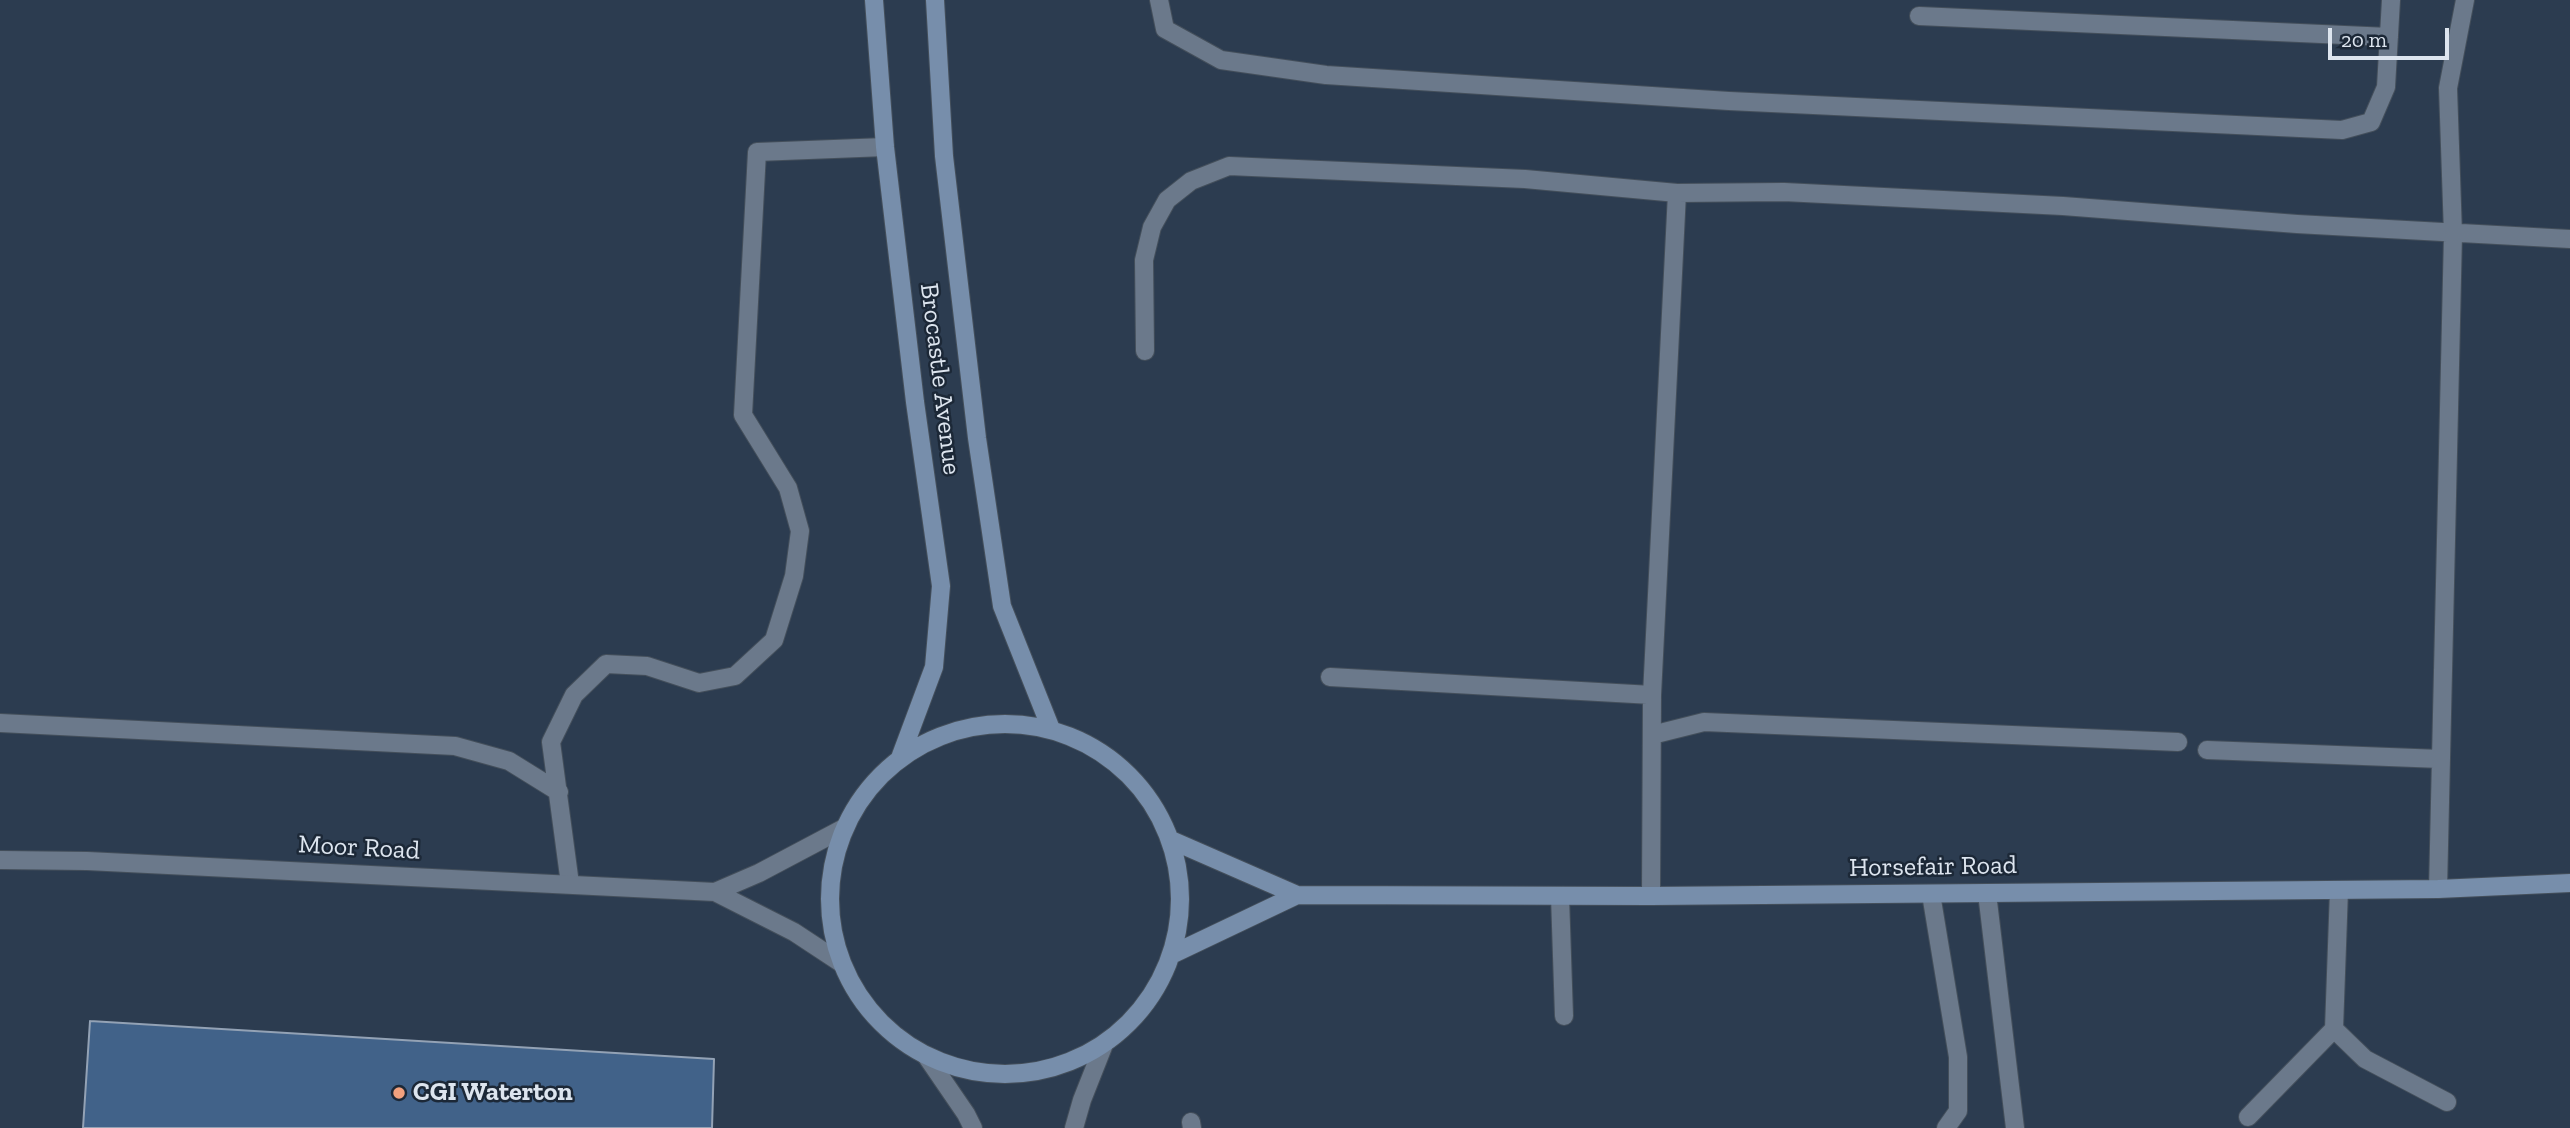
<!DOCTYPE html>
<style>
body{margin:0}
#map{position:relative;width:2570px;height:1128px;overflow:hidden;background:#263241;font-family:"Zilla Slab",serif}
canvas{display:block}
.scale{position:absolute;left:2328px;top:28px;width:121px;height:32px;box-sizing:border-box;border:4px solid #dde5ef;border-top:0;padding-left:9px;font-size:21px;line-height:24px;white-space:nowrap;color:#dde5ef;-webkit-text-stroke:5px #1c2837;paint-order:stroke}
</style>
<div id="map">
<canvas width="2570" height="1128"></canvas>
<div class="scale">20 m</div>
</div>
<script>
const ctx = document.querySelector('canvas').getContext('2d');
ctx.lineJoin = 'round';
function fill(path, color) {
  ctx.fillStyle = color;
  ctx.fill(path, 'evenodd');
}
function shape(rows) {
  const path = new Path2D();
  for (const r of rows) {
    if (r.length === 3) {
      path.moveTo(r[0] + r[2], r[1]);
      path.arc(r[0], r[1], r[2], 0, 2 * Math.PI);
      continue;
    }
    path.moveTo(r[0], r[1]);
    for (let i = 2; i < r.length; i += 2) path.lineTo(r[i], r[i + 1]);
  }
  return path;
}
function trace(path, color, width, dash) {
  ctx.strokeStyle = color;
  ctx.lineWidth = width;
  ctx.lineCap = dash ? 'butt' : 'round';
  ctx.setLineDash(dash || []);
  ctx.stroke(path);
}
function write(font, color, halo, rows, align = 'center') {
  ctx.font = font + ' "Zilla Slab",serif';
  ctx.lineWidth = 5;
  ctx.setLineDash([]);
  ctx.textBaseline = 'middle';
  ctx.strokeStyle = halo;
  ctx.fillStyle = color;
  for (const [text, x, y, turn = 0] of rows) {
    ctx.save();
    ctx.translate(x, y);
    ctx.rotate((+turn || 0) * Math.PI / 180);
    ctx.textAlign = isNaN(turn) ? turn : align;
    if (halo) ctx.strokeText(text, 0, 0);
    ctx.fillText(text, 0, 0);
    ctx.restore();
  }
}
const built = shape([
 [0,0,2570,0,2570,1128,0,1128]
]);
const building = shape([
 [90,1021,714,1059,712,1128,83,1128,90,1021]
]);
const lane = shape([
 [1159,0,1165,29,1221,60,1326,75,1729,101,2342,130,2371,122,2386,87,2391,0],
 [1919,16,2389,37],
 [1145,351,1144,260,1152,227,1167,200,1191,181,1229,166,1525,179,1677,193,1784,192,2063,206,2297,224,2570,239],
 [1330,677,1652,695],
 [0,723,455,746,509,761,559,792],
 [1652,735,1704,722,2178,742],
 [2207,750,2441,759],
 [570,884,551,742,574,695,606,664,647,666,699,683,735,676,774,640,794,576,800,531,788,488,743,415,757,152,885,147],
 [2438,889,2453,234,2448,88,2465,0],
 [1987,893,2015,1128],
 [1931,894,1958,1057,1958,1111,1946,1128],
 [1560,896,1564,1016],
 [1651,896,1652,695,1677,193],
 [2334,1029,2365,1059,2447,1102],
 [2248,1117,2334,1029,2339,890],
 [1191,1122,1192,1128]
]);
const street = shape([
 [0,860,87,861,715,892,794,932,841,963],
 [715,892,759,873,844,828],
 [927,1057,966,1114,973,1128],
 [1074,1128,1082,1100,1103,1047]
]);
const secondary = shape([
 [874,0,885,147,915,402,941,586,934,667,900,758],
 [935,0,944,156,977,438,1002,606,1051,729],
 [1005,899,175],
 [1171,840,1297,895,1651,896,1987,893,2438,889,2570,883],
 [1173,954,1297,895]
]);
const markers = [
 [399,1093,7,"#f2a17e"]
];
const streetNames = [
 ["Brocastle Avenue",940,379,83],
 ["Moor Road",359,848,3],
 ["Horsefair Road",1933,867,-1]
];
const poiNames = [
 ["CGI Waterton",413,1093]
];
fill(built, '#2c3c50');
fill(building, '#416289');
trace(building, '#93a2b5', 2);
trace(lane, '#444f5b', 20);
trace(street, '#444f5b', 20);
trace(secondary, '#444f5b', 20);
trace(lane, '#6b798b', 18);
trace(street, '#6b798b', 18);
trace(secondary, '#778eab', 18);
for (const [x, y, r, color] of markers) {
  const dot = new Path2D();
  dot.arc(x, y, r, 0, 2 * Math.PI);
  ctx.fillStyle = color;
  ctx.fill(dot);
  trace(dot, '#1c2837', 2.5);
}
write('26px', '#dde5ef', '#1c2837', streetNames);
write('bold 26px', '#dde5ef', '#1c2837', poiNames, 'left');
</script>
